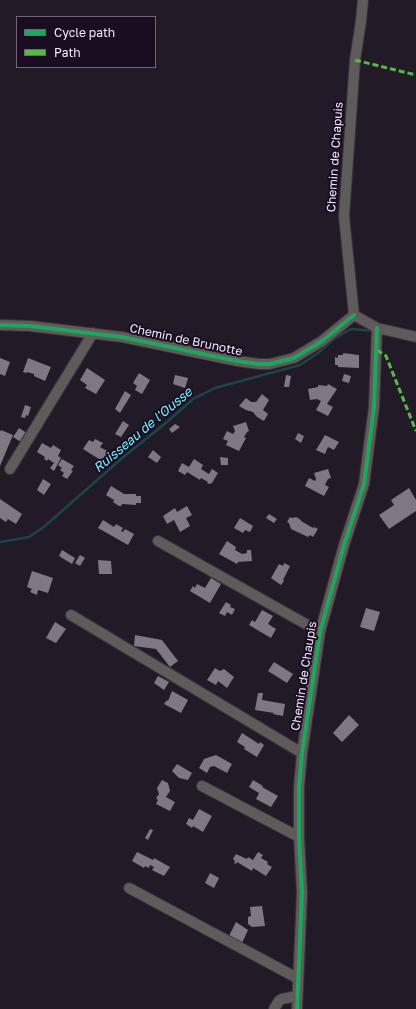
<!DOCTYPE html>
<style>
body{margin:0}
#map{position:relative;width:416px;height:1009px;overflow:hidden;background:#221b27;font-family:"Golos Text",sans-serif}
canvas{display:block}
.legend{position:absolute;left:16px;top:16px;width:140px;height:52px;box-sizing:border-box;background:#1a0d22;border:1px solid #716678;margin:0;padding:5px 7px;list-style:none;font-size:12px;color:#f3ebfa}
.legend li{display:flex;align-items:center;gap:8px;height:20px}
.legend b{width:20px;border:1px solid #716678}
</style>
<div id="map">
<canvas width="416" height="1009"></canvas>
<ul class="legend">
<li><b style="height:5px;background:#20a55d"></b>Cycle path</li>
<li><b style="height:5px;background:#58b947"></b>Path</li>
</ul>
</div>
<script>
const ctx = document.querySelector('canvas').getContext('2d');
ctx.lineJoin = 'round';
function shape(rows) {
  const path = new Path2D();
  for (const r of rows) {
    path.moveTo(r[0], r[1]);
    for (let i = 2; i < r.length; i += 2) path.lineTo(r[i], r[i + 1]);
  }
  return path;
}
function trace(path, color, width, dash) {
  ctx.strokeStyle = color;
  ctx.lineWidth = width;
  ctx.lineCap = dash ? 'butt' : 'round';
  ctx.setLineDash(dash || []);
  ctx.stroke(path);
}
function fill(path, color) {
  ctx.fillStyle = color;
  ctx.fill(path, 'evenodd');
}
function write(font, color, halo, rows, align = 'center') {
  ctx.font = font + ' "Golos Text",sans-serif';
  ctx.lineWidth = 4;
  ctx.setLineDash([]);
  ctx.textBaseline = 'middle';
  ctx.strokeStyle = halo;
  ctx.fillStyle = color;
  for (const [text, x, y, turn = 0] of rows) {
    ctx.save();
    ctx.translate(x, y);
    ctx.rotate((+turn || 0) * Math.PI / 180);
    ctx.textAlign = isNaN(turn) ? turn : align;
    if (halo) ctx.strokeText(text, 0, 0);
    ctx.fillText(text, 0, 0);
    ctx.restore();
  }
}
const stream = shape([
 [0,542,29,537,45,526,121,459,167,422,193,399,215,388,300,365,318,353,335,338,351,329,375,331]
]);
const building = shape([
 [343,353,359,355,359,368,338,367,338,365,335,365,335,357,338,358,338,355,343,355],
 [0,358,10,362,5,376,0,374],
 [28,358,51,367,45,381,34,376,34,374,27,372,26,373,23,372],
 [87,368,105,380,96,394,85,388,87,385,80,380],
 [139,373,150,380,142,394,135,390,137,386,133,383],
 [344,374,351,376,349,383,342,381],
 [175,375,188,378,185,388,173,384],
 [286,375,291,376,289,387,284,387],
 [328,384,337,389,327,404,333,407,328,416,316,410,321,401,317,399,310,400,308,389,318,387,318,385,327,386],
 [125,391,131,395,120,413,115,409],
 [262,394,269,400,263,410,268,414,264,421,257,417,253,412,246,410,239,406,246,398,251,402,256,402],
 [172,400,176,405,163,418,158,413],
 [25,405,31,407,28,416,26,415,25,418,21,417],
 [123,421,129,425,121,437,115,434],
 [246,422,249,431,247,432,244,437,246,438,239,451,226,445,228,441,223,439,227,431,233,434,235,431,233,426],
 [175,424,180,427,172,433,169,429],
 [19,428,27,433,21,442,13,437],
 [1,430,13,435,0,466,0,432],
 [298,433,304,436,301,443,295,439],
 [325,435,339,442,334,450,328,447,325,454,316,450],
 [95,439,103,443,100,447,109,452,102,464,100,463,99,465,96,463,99,459,83,449,89,440,93,442],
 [42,443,51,448,53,445,61,450,58,456,61,458,54,471,50,468,54,463,48,459,47,461,44,459,45,457,37,452],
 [153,450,161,457,157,463,148,457],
 [220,457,228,458,228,465,221,465],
 [62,459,74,466,71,470,73,471,67,479,62,476,64,473,60,470,62,468,58,465],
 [194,459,203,465,201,469,209,474,212,469,218,473,212,483,209,484,207,483,208,482,201,478,200,480,187,472,185,475,178,471,182,463,189,467],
 [328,469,331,478,328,479,325,485,329,487,324,496,305,486,309,478,315,481,316,479,314,473],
 [43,479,51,484,44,495,37,490],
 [111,486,124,494,136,494,136,496,141,496,141,503,136,503,136,505,122,504,121,506,119,506,113,502,114,500,106,495],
 [409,488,416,500,416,511,389,529,379,515,394,505,391,500],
 [0,499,22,514,16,524,8,519,6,522,0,518],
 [187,506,192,515,186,518,190,526,180,532,174,520,167,524,163,516,175,508,177,512],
 [269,514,277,519,274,523,266,518],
 [290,517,292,518,296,517,301,520,301,521,313,528,314,527,318,529,313,537,310,535,308,537,291,529,289,523,287,522],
 [240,518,253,526,250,532,245,530,243,533,234,528],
 [103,520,114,527,116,524,123,528,121,531,123,532,125,529,134,534,128,545,98,528],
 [227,541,236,547,235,550,242,554,247,553,247,550,251,550,252,561,238,562,237,564,219,554],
 [62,550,75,558,72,564,59,556],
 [80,555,85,558,80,566,75,563],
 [98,560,111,561,112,574,99,574],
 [284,563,290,566,283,580,284,581,281,585,271,578,279,564,283,566],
 [32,571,53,578,48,593,38,590,37,595,30,592,32,589,27,587],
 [211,578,221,584,210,603,190,591,193,586,195,588,197,584,205,588],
 [226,602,231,605,230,607,235,609,232,615,227,612,225,616,219,613],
 [366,608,380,612,374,631,360,627],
 [262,610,273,616,268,624,276,629,271,638,249,625,252,620,255,622],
 [55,622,66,629,56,643,46,638],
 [135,635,162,640,178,661,170,667,156,649,134,646],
 [274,662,293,674,287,683,268,671],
 [215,668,220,671,224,669,234,677,227,688,218,681,216,685,207,680],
 [158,676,169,682,164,690,154,683],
 [172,691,188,700,181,713,164,704,167,700,168,701],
 [258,693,263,693,262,700,285,704,283,716,273,714,274,713,255,710],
 [349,715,359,725,342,742,333,733],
 [242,733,259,744,260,742,264,745,257,757,244,749,245,747,237,742],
 [216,755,232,764,227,773,214,766,210,767,207,773,199,768,204,759],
 [177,764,192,773,188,780,179,778,172,771],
 [162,780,168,783,170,791,166,797,175,802,170,811,156,804,158,800,156,798,159,794,157,788],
 [253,780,263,786,262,787,278,796,271,807,256,799,259,793,249,787],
 [199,809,212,816,203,832,193,826,192,828,186,824,189,818,193,820],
 [150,829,153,830,148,840,145,838],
 [137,852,153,860,154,858,170,867,164,876,152,870,154,867,150,865,149,868,145,866,144,868,132,861],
 [258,852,263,855,261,858,268,862,267,864,272,867,266,876,253,868,252,871,237,862,236,864,234,863,235,861,233,859,236,854,247,859,248,857,253,860],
 [210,873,219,878,214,888,205,883],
 [262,906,265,926,252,927,248,924,248,917,251,916,250,907],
 [236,922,248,930,242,943,229,936]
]);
const minor = shape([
 [354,315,344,216,355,60,361,21,363,0],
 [354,315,377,328,416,337],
 [0,325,30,326,122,337,237,361,259,364,270,364,294,358,322,341,354,315],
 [10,469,93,333],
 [158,541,320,632],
 [71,615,302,753],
 [202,786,299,837],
 [129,888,297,978],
 [274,1009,279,1001,282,999,297,996],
 [297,1009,302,893,299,837,299,787,302,753,320,632,344,545,364,484,374,407,377,328]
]);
const quiet = shape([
 [355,60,416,75],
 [377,350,386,356,416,431]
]);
const cycleway = shape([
 [0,325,30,326,122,337,237,361,259,364,270,364,294,358,322,341,354,315],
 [297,1009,302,893,299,837,299,787,302,753,320,632,344,545,364,484,374,407,377,328]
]);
const streetNames = [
 ["Chemin de Chapuis",335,157,-86],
 ["Chemin de Brunotte",186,340,12],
 ["Chemin de Chaupis",304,676,-81]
];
const waterNames = [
 ["Ruisseau de l'Ousse",143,430,-40]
];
trace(stream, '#1c4449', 2.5);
fill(building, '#7f7884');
trace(minor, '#3b353f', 12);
trace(minor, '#605b5b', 10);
trace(quiet, '#58b947', 3, [6, 3]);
trace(cycleway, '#20a55d', 4);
write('12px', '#f3ebfa', '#1a0d22', streetNames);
write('italic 13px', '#75f2fd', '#1a0d22', waterNames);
</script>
